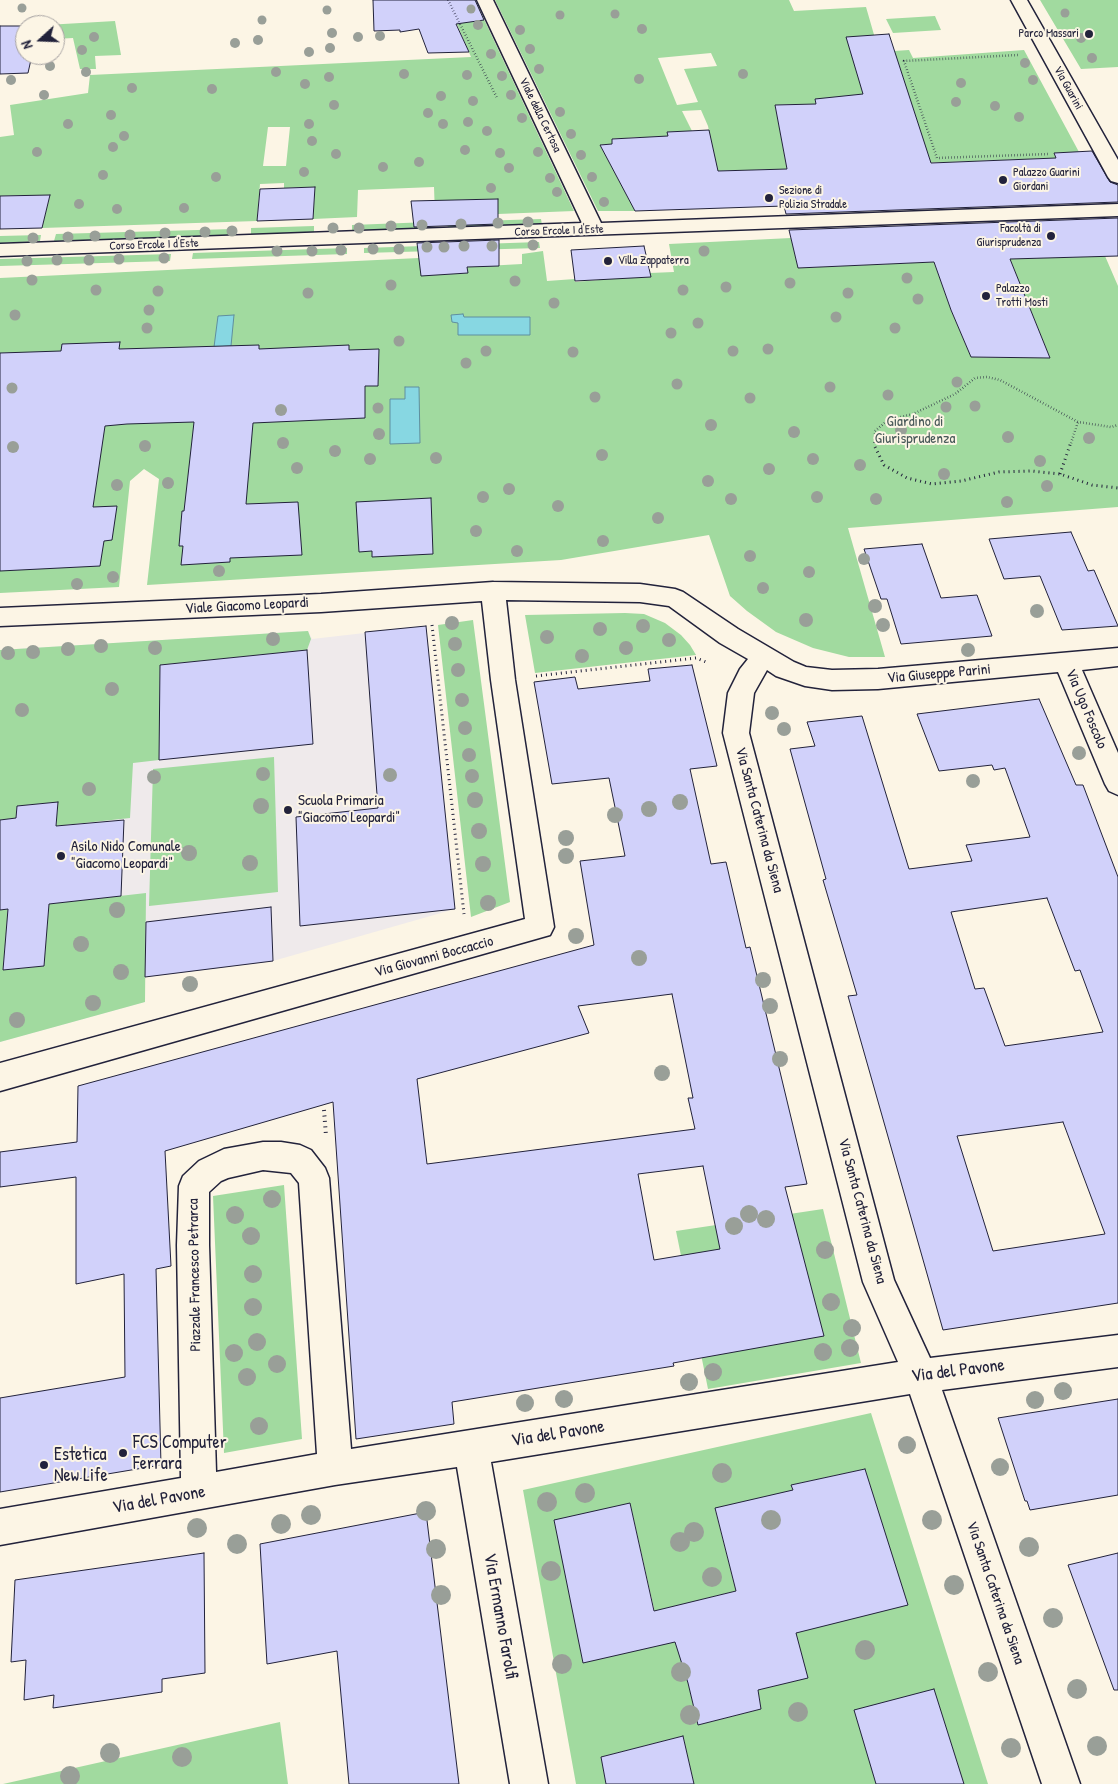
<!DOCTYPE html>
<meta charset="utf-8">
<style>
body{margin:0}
#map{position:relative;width:1118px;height:1784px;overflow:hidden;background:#fcf5e5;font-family:"Patrick Hand",sans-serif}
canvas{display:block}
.north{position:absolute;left:15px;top:15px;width:50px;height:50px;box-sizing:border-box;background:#fcf5e5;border:1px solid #a5a1a1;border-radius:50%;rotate:250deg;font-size:14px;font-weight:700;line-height:20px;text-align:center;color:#22223b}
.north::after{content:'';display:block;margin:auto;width:18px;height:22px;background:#22223b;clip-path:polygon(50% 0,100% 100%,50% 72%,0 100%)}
</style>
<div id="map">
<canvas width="1118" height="1784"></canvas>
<div class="north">N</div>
</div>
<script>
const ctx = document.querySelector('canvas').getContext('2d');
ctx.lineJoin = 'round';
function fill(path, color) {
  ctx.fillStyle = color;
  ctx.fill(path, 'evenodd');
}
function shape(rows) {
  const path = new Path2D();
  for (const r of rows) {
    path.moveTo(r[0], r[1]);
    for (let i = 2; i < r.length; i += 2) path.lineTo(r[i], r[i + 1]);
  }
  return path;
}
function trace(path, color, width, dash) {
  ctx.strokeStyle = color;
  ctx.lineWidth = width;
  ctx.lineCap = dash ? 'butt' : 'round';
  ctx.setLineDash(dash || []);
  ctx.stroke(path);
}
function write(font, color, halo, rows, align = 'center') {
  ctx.font = font + ' "Patrick Hand",sans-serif';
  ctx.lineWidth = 4;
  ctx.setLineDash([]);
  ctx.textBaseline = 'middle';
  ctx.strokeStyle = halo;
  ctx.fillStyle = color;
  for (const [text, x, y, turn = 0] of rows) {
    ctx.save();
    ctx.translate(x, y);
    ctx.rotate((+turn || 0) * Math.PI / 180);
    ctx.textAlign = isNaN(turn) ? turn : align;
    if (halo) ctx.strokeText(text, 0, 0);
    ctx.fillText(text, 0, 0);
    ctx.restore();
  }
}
const built = shape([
 [426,626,455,909,273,961,145,977,145,1002,0,1042,0,650,308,631,312,639]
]);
const green = shape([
 [475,0,574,211,498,214,497,199,458,200,435,215,434,187,358,190,357,217,313,219,315,187,284,188,284,183,260,184,257,221,42,228,50,195,0,196,0,137,14,135,10,105,88,93,90,75,471,57,456,22],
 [268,127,290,127,286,166,263,166],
 [495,0,789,0,794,11,866,7,879,52,909,50,913,58,1024,50,1079,152,1054,153,1056,158,842,166,815,99,816,104,775,105,787,169,717,171,708,126,701,110,682,111,692,131,668,132,670,153,641,137,612,139,612,144,600,145,635,211,598,211],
 [711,53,717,66,684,69,698,102,677,105,658,58],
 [1040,0,1118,0,1118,67,1081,69],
 [935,16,941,30,893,33,886,19],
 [115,21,121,55,95,56,96,69,80,69,73,38,55,39,55,25,46,25],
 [541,219,542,225,448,228,447,222],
 [429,222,430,228,352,231,352,225],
 [314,226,314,232,251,234,251,228],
 [233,229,233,235,54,241,56,234],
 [41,235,40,241,0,243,0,236],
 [791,238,798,268,934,262,951,310,971,357,1050,358,1010,259,1105,256,1118,286,1118,507,848,528,885,657,849,657,813,648,776,632,747,611,730,596,709,535,561,560,147,585,159,479,144,469,130,481,119,587,0,593,0,278,419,258,422,275,467,273,467,267,522,264,522,254,543,251,547,281,575,279,575,282,599,280,598,273,624,278,650,277,650,273,674,272,669,244],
 [539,242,540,248,364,253,364,248],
 [347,248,347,254,192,259,193,253],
 [171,254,170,261,0,266,0,259],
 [625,613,644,614,665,623,681,635,690,645,696,655,535,673,525,615],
 [473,620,510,902,471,917,438,625],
 [308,631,311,639,307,650,160,665,159,760,133,763,130,818,56,826,58,802,17,806,16,818,0,820,0,650],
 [274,757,278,892,149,906,153,769],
 [146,893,145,1002,0,1042,0,910,8,909,3,970,44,966,49,904],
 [284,1185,302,1439,224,1453,213,1196],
 [823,1209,861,1363,708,1389,676,1231],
 [871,1413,988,1784,694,1784,683,1736,601,1757,606,1784,576,1784,523,1490],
 [865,1469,886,1538,831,1624,791,1485],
 [630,1503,662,1644,583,1663,568,1587],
 [715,1509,807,1678,758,1690,761,1709,698,1725,688,1683,711,1648,699,1600,736,1591],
 [280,1722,288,1784,3,1784]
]);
const water = shape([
 [463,314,464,317,530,317,530,335,458,335,458,323,452,322,451,315,463,314],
 [234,315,231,346,214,347,218,316,234,315],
 [405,387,419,387,420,443,390,444,390,399,405,399,405,387]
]);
const building = shape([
 [373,0,475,0,484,20,456,24,469,52,428,53,419,29,400,32,400,30,374,31,373,0],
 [0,26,25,26,25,55,32,55,28,73,0,74,0,26],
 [889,34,931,163,1056,158,1054,153,1092,151,1110,182,1118,185,1118,202,786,214,784,206,635,211,600,145,612,144,612,139,668,136,667,132,709,130,718,171,787,169,775,105,816,104,815,99,863,94,846,37,889,34],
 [315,187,313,219,257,221,260,189,315,187],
 [50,195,42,228,0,229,0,196,50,195],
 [498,199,498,224,414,227,411,201,498,199],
 [1118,218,1118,256,1010,259,1050,358,971,357,951,310,934,262,798,268,789,230,1118,218],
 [499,240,499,266,467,267,468,273,421,276,417,243,499,240],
 [644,246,651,277,575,281,571,250,644,246],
 [120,342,119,349,259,345,259,349,349,345,349,350,379,349,378,386,365,386,365,418,253,423,246,504,298,502,302,555,230,558,230,562,181,565,183,546,179,546,182,511,184,511,194,422,127,424,105,426,93,507,117,506,112,540,104,541,100,566,0,571,0,353,61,351,62,344,120,342],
 [431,498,433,554,372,557,372,551,359,552,356,502,431,498],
 [1071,532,1088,571,1094,570,1118,626,1062,630,1040,576,1004,579,989,539,1071,532],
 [922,544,941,598,977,595,992,636,901,644,887,599,881,599,864,549,922,544],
 [426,626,455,909,300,926,296,817,378,808,365,632,426,626],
 [307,650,313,744,159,760,160,665,307,650],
 [692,665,717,766,690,769,711,864,726,862,746,948,750,947,807,1184,785,1187,824,1336,673,1363,674,1366,452,1402,454,1424,356,1439,333,1102,165,1151,171,1266,156,1269,161,1465,0,1492,0,1398,125,1377,124,1274,76,1284,76,1177,0,1187,0,1152,77,1142,78,1086,594,945,580,861,625,856,609,778,552,784,534,682,575,677,578,689,650,681,648,669,692,665],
 [672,994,693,1098,688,1098,695,1129,427,1164,417,1079,589,1033,578,1006,672,994],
 [703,1166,720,1249,654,1260,638,1174,703,1166],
 [1039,699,1076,785,1083,785,1118,877,1118,1303,943,1330,848,996,857,995,823,880,826,879,790,749,815,746,807,722,862,716,909,869,972,861,966,845,1030,837,1005,768,994,770,992,765,939,771,917,714,1039,699],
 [1047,898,1075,971,1080,970,1103,1032,1005,1046,984,988,975,989,951,912,1047,898],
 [1063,1122,1105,1234,993,1251,957,1136,1063,1122],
 [58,802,56,826,124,820,121,896,49,904,44,966,3,970,8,909,0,910,0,820,16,818,17,806,58,802],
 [271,907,273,961,145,977,146,922,271,907],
 [1118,1399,1118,1495,1030,1510,1027,1501,1025,1501,998,1418,1118,1399],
 [865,1469,908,1605,796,1633,808,1678,758,1690,761,1709,698,1725,688,1683,675,1642,583,1663,554,1520,630,1503,654,1611,736,1591,715,1508,793,1490,791,1485,865,1469],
 [426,1512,459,1784,349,1784,337,1651,267,1664,260,1544,426,1512],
 [204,1553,205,1673,162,1679,162,1692,53,1708,54,1695,24,1700,26,1660,11,1662,15,1580,204,1553],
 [1118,1553,1118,1690,1114,1690,1068,1565,1118,1553],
 [934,1689,964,1784,876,1784,854,1710,934,1689],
 [683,1736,694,1784,606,1784,601,1757,683,1736]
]);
const pathFar2 = shape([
 [448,0,497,98],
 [1018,55,904,61,937,158,1049,154],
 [875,443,875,431,888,420,913,414,955,394,975,378,987,377,1000,380,1078,422,1111,427,1118,425],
 [1071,443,1078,422]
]);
const pathFar1 = shape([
 [875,442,875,447,884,465,907,478,932,484,961,481,999,472,1031,471,1060,474,1092,485,1118,488],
 [1060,474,1071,442],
 [432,625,464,914],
 [536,676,696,658,706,662]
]);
const path = shape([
 [324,1110,326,1136]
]);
const minor = shape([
 [477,0,493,0,601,223,1118,204,1118,216,0,256,0,244,582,223,477,0],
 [1011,0,1027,0,1118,160,1118,183,1111,181,1108,177,1011,0],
 [493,582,640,584,675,589,683,592,738,629,794,662,806,667,832,670,878,669,1118,648,1118,666,1082,670,1118,753,1118,795,1109,791,1105,784,1058,672,878,689,832,690,805,686,776,676,767,670,754,693,749,733,894,1280,930,1358,1118,1335,1118,1367,942,1390,1080,1784,1042,1784,910,1394,491,1462,548,1784,510,1784,457,1467,335,1485,0,1545,0,1509,181,1478,177,1245,179,1186,183,1176,199,1161,224,1149,263,1142,281,1142,300,1145,311,1150,325,1168,329,1178,351,1449,898,1362,863,1282,723,733,728,693,740,669,748,659,720,643,669,606,640,602,506,600,515,680,554,927,550,935,0,1091,0,1063,525,919,491,680,482,601,321,612,0,626,0,608,321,594,493,582],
 [263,1170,291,1173,299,1183,317,1454,216,1472,209,1245,209,1192,221,1181,228,1178,263,1170]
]);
const trees = [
 [22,8,4.5],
 [471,9,4.5],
 [327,10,4.5],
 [1065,13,4.5],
 [615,14,4.5],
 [560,15,4.5],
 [262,20,4.5],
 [478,25,5],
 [642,29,5],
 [520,30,5],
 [332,33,5],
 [380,36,5],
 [94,37,5],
 [358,37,5],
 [1081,38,5],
 [258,40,5],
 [235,43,5],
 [330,48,5],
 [530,49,5],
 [82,50,5],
 [309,52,5],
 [491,54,5],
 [1092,58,5],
 [1025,63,5],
 [50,66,5],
 [539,69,5],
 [86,72,5],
 [276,72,5],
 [404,74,5],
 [743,74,5],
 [467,75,5],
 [502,76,5],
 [329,77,5],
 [639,79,5],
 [11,80,5],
 [1033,80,5],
 [961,83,5],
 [305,84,5],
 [132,88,5],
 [212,89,5],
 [44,95,5],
 [511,95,5],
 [441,96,5],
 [473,101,5],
 [956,102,5],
 [334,105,5],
 [995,106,5],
 [560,112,5],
 [428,113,5],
 [111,115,5],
 [1019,117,5],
 [522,118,5],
 [468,122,5],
 [68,124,5],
 [309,124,5],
 [443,124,5],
 [487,131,5],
 [571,134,5],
 [124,136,5],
 [312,141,5],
 [113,147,5],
 [465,150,5],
 [37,152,5],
 [538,152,5],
 [500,153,5],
 [336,154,5],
 [581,155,5],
 [419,162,5],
 [383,167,5],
 [509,168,5],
 [304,172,5],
 [103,175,5],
 [216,177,5],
 [592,177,5],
 [550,178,5],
 [491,188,5],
 [557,192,5],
 [604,202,5],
 [79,204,5],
 [184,208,5],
 [117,209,5],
 [528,222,5.5],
 [498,223,5.5],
 [461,224,5.5],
 [422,225,5.5],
 [391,226,5.5],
 [333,228,5.5],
 [359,228,5.5],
 [232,231,5.5],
 [205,232,5.5],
 [165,233,5.5],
 [130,235,5.5],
 [95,236,5.5],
 [68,237,5.5],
 [33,238,5.5],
 [533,245,5.5],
 [464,246,5.5],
 [492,246,5.5],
 [427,247,5.5],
 [444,247,5.5],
 [373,249,5.5],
 [399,249,5.5],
 [341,250,5.5],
 [277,251,5.5],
 [312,251,5.5],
 [704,251,5.5],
 [164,258,5.5],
 [119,259,5.5],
 [57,260,5.5],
 [89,260,5.5],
 [27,261,5.5],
 [907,278,5.5],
 [32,280,5.5],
 [515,281,5.5],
 [790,283,5.5],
 [391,285,5.5],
 [726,287,5.5],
 [96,290,5.5],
 [683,290,5.5],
 [158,291,5.5],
 [308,293,5.5],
 [848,293,5.5],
 [918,299,5.5],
 [554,303,5.5],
 [149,310,5.5],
 [15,315,5.5],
 [836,317,5.5],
 [698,323,5.5],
 [147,328,5.5],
 [895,328,5.5],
 [671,333,5.5],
 [399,341,5.5],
 [768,349,5.5],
 [486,351,5.5],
 [733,351,5.5],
 [573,352,5.5],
 [466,363,5.5],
 [957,382,5.5],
 [677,384,5.5],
 [830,387,5.5],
 [12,388,5.5],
 [888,395,5.5],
 [595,397,5.5],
 [750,398,5.5],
 [975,406,5.5],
 [946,407,5.5],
 [378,408,5.5],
 [281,410,6],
 [711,425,6],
 [901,430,6],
 [794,432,6],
 [379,434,6],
 [1008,437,6],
 [1089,438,6],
 [283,443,6],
 [145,446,6],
 [13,447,6],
 [335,451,6],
 [602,455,6],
 [436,458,6],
 [370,459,6],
 [813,459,6],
 [1040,461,6],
 [860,465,6],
 [297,468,6],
 [769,469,6],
 [944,474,6],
 [708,481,6],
 [168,483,6],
 [117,485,6],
 [1047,486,6],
 [509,489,6],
 [483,497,6],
 [817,497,6],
 [731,499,6],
 [876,499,6],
 [1007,502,6],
 [558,506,6],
 [658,518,6],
 [476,531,6],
 [603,541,6],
 [517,551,6],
 [750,556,6],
 [864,559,6],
 [219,571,6],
 [809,572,6],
 [113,577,6],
 [77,584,6],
 [763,588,6],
 [875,606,7],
 [1037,611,7],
 [806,620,7],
 [452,623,7],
 [883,625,7],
 [643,626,7],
 [600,629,7],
 [547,637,7],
 [273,639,7],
 [669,640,7],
 [455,644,7],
 [101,646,7],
 [155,648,7],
 [626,648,7],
 [68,649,7],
 [968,650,7],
 [33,652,7],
 [8,653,7],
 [582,656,7],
 [458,670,7],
 [112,689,7],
 [462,700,7],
 [22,710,7],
 [772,713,7],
 [465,728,7],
 [784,729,7],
 [1079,753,7],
 [469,755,7],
 [263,774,7],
 [390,775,7],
 [472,776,7],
 [154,777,7],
 [973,781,7],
 [89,789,7],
 [475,800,8],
 [680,802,8],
 [261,806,8],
 [649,809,8],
 [615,815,8],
 [479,831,8],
 [566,838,8],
 [189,853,8],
 [566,856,8],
 [250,863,8],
 [483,864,8],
 [488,903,8],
 [117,910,8],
 [576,936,8],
 [81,944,8],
 [639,958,8],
 [121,972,8],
 [763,980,8],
 [190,984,8],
 [93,1003,8],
 [770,1006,8],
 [17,1020,8],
 [780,1059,8],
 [662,1073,8],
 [272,1199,9],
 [749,1214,9],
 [235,1215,9],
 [766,1219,9],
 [734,1226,9],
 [251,1236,9],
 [825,1250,9],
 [253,1274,9],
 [831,1302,9],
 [253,1307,9],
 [852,1328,9],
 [257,1342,9],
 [850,1348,9],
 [823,1352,9],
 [234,1353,9],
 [277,1364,9],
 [713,1372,9],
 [247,1377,9],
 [689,1382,9],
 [1063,1391,9],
 [564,1399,9],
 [1035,1400,9],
 [525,1403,9],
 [259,1426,9],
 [907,1445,9],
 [1000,1467,9],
 [722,1473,10],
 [585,1493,10],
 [547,1502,10],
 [426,1511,10],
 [311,1515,10],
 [771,1520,10],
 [932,1520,10],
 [281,1524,10],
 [197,1528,10],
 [694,1532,10],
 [680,1542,10],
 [237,1544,10],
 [1029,1547,10],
 [436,1549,10],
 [551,1571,10],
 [712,1577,10],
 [954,1585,10],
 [441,1595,10],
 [1053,1618,10],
 [865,1650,10],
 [562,1664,10],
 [681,1672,10],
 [988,1672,10],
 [1077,1689,10],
 [798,1712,10],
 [690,1715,10],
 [1097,1746,10],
 [1011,1748,10],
 [110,1753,10],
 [182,1757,10],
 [70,1776,10]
];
const markers = [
 [1089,34,5,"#22223b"],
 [1003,180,5,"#22223b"],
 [769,198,5,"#22223b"],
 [1051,236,5,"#22223b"],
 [608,261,5,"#22223b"],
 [986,296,5,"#22223b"],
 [288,810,5,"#22223b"],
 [61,856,5,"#22223b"],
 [123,1453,5,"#22223b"],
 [44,1465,5,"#22223b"]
];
const farPoinames = [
 ["Parco Massari",1079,34,"right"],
 ["Palazzo Guarini",1013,173],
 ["Giordani",1013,187],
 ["Sezione di",779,191],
 ["Polizia Stradale",779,205],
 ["Facoltà di",1041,229,"right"],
 ["Giurisprudenza",1041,243,"right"],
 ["Villa Zappaterra",618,261],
 ["Palazzo",996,289],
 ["Trotti Mosti",996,303]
];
const farStreetnames = [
 ["Via Guarini",1068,88,61],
 ["Viale della Certosa",540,115,64],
 ["Corso Ercole I d'Este",559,231,-2],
 ["Corso Ercole I d'Este",154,245,-2]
];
const parkNames = [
 ["Giardino di",915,422],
 ["Giurisprudenza",915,439]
];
const streetNames = [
 ["Viale Giacomo Leopardi",247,606,-3],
 ["Via Giuseppe Parini",939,674,-5],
 ["Via Ugo Foscolo",1086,709,67],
 ["Via Santa Caterina da Siena",759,820,75],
 ["Via Giovanni Boccaccio",434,957,-15],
 ["Via Santa Caterina da Siena",862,1211,75],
 ["Piazzale Francesco Petrarca",195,1275,-91],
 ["Via Santa Caterina da Siena",995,1593,71]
];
const poiNames = [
 ["Scuola Primaria",298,801],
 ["\"Giacomo Leopardi\"",298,818],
 ["Asilo Nido Comunale",71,847],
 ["\"Giacomo Leopardi\"",71,864]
];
const nearStreetnames = [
 ["Via del Pavone",958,1371,-7],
 ["Via del Pavone",558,1434,-9],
 ["Via del Pavone",159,1500,-10],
 ["Via Ermanno Farolfi",500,1616,80]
];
const nearPoinames = [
 ["FCS Computer",133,1443],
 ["Ferrara",133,1464],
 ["Estetica",54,1455],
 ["New Life",54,1476]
];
fill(built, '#efeaeb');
fill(green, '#a1da9f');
fill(water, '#87d7e2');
trace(water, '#5f8f9f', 1);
fill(building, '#d1d1fa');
trace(building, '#22223b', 1);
trace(minor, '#22223b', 3);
trace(pathFar2, '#22223b', 2.5, [0.5, 2.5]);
trace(pathFar1, '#22223b', 3, [1, 4]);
trace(path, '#22223b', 4, [1, 4.5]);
fill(minor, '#fcf5e5');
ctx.fillStyle = '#999f98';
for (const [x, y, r] of trees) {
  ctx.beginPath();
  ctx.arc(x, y, r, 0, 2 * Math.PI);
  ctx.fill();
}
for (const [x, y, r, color] of markers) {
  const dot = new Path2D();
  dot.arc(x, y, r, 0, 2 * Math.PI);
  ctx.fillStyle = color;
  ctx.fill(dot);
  trace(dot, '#fcf5e5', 2);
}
write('12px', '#22223b', '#fcf5e5', farPoinames, 'left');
write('12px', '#22223b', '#fcf5e5', farStreetnames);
write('15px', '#485959', '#fcf5e5', parkNames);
write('15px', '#22223b', '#fcf5e5', streetNames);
write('15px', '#22223b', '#fcf5e5', poiNames, 'left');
write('18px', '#22223b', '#fcf5e5', nearStreetnames);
write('18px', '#22223b', '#fcf5e5', nearPoinames, 'left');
</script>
